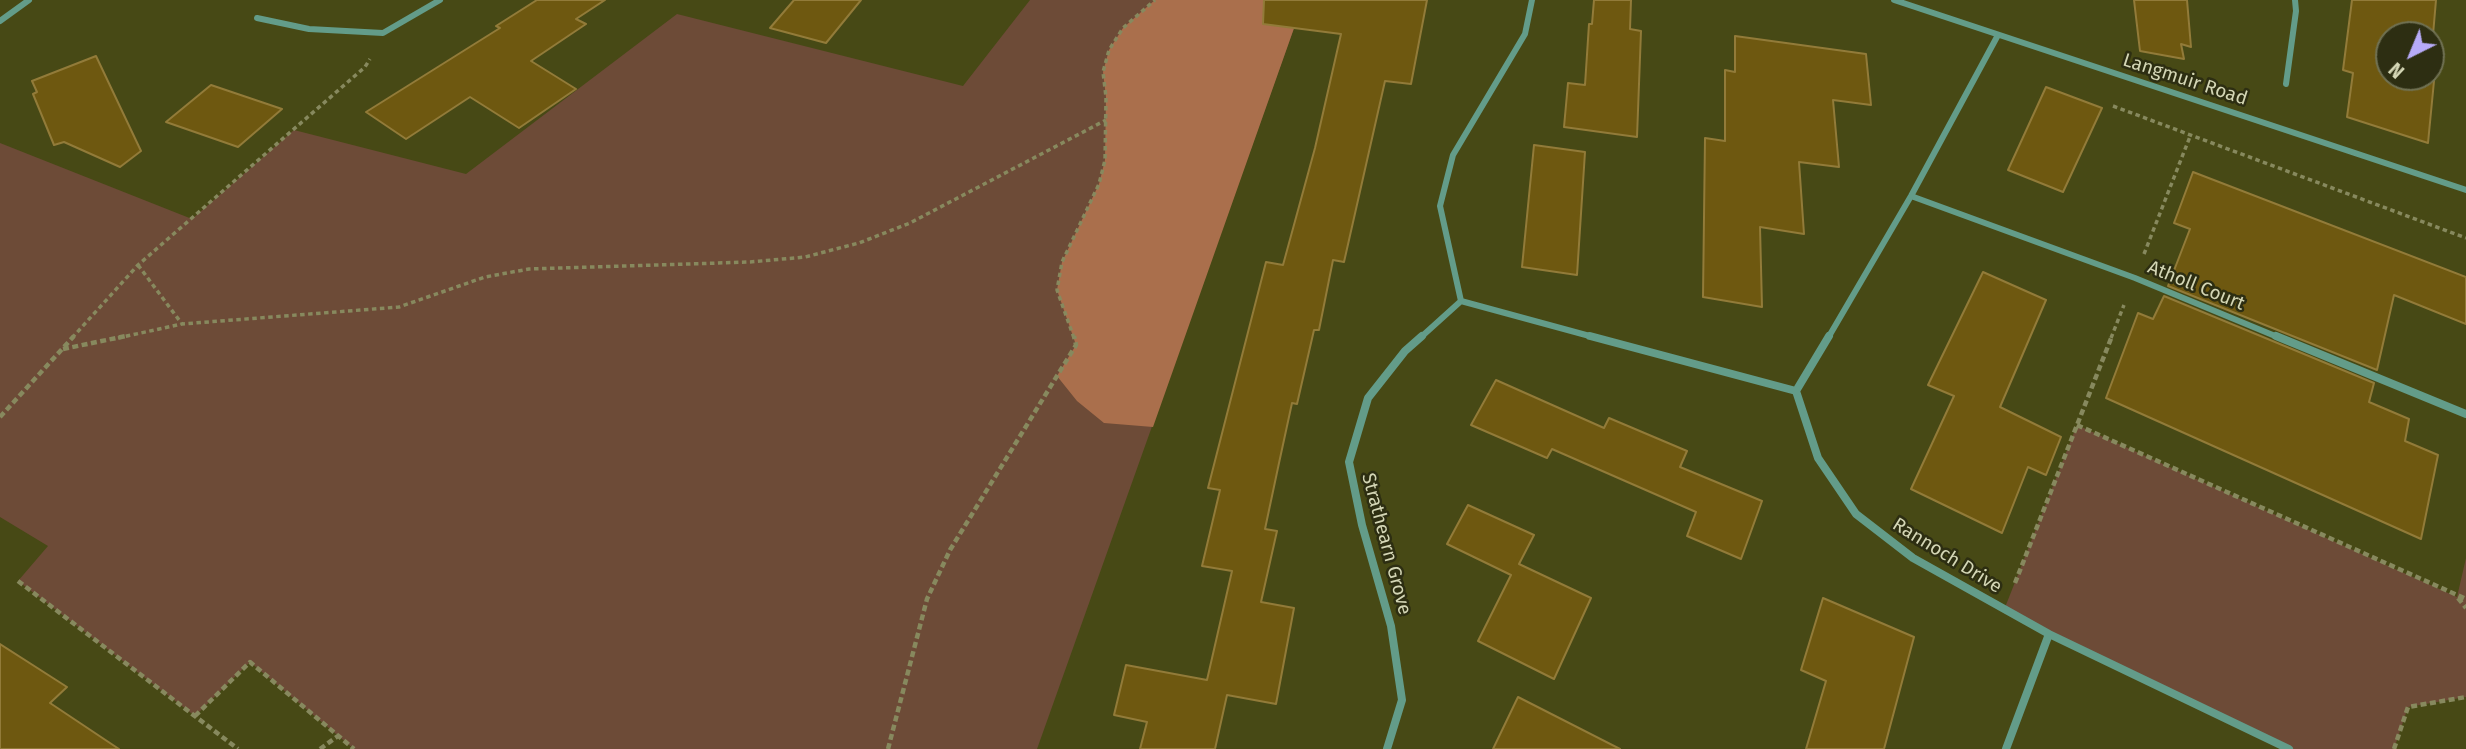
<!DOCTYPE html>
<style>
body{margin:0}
#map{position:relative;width:2466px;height:749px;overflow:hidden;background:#474915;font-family:"Fira Sans",sans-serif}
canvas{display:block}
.north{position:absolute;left:2375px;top:21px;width:70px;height:70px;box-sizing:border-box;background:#2d2e12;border:2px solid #707153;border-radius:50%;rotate:223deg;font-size:19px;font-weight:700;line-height:28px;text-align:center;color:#d4d6b5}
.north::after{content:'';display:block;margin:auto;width:24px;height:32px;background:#b7abf8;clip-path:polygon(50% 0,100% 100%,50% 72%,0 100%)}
</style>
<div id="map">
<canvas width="2466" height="749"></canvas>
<div class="north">N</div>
</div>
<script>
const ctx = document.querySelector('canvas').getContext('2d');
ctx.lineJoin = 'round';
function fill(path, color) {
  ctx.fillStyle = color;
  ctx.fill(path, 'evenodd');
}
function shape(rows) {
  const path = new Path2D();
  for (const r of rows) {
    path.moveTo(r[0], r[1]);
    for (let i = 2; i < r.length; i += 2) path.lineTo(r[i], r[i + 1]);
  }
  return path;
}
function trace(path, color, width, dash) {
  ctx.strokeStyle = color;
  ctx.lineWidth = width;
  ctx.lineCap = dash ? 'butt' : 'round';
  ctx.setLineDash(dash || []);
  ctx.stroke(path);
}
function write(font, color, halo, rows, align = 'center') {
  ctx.font = font + ' "Fira Sans",sans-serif';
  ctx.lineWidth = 5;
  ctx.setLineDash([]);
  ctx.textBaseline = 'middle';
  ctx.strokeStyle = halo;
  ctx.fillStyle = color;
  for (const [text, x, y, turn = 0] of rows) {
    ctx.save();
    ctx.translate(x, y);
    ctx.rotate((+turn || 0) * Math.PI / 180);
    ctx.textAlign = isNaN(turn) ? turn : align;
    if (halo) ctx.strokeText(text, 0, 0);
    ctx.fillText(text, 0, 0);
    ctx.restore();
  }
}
const green = shape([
 [1030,0,1304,0,1037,749,354,749,250,662,195,716,18,581,48,546,0,517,0,143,192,219,294,130,466,174,677,14,963,86],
 [2077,425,2457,597,2466,558,2466,697,2408,707,2394,749,2289,749,2004,610]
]);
const forest = shape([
 [1155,0,1304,0,1153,427,1104,423,1077,401,1057,376,1076,345,1057,290,1062,262,1099,184,1105,160,1106,97,1103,72,1109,50,1123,28]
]);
const building = shape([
 [537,0,605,0,576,19,586,24,531,61,576,89,519,128,470,97,406,139,366,112,500,28,496,26,537,0],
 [794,0,861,0,826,43,770,28,794,0],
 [1264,0,1427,0,1411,84,1385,81,1344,262,1333,260,1319,330,1314,330,1297,404,1292,403,1279,463,1265,529,1277,531,1261,602,1294,608,1276,704,1227,695,1215,749,1140,749,1147,722,1114,715,1126,665,1207,680,1232,571,1202,566,1220,490,1208,488,1266,262,1283,265,1315,148,1341,34,1263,24,1264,0],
 [1594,0,1631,0,1630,29,1641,31,1637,137,1564,127,1568,83,1585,85,1589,24,1592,24,1594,0],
 [2134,0,2187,0,2191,47,2181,44,2184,59,2140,51,2134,0],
 [2352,0,2436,0,2431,58,2431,35,2389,35,2389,77,2429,77,2429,80,2434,81,2428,143,2347,117,2353,73,2343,70,2352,0],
 [1735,36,1866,54,1871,105,1833,100,1839,167,1799,162,1804,234,1760,227,1762,307,1703,297,1705,138,1725,141,1725,70,1735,72,1735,36],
 [96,56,141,151,120,167,64,142,54,145,33,94,37,92,32,81,96,56],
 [211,85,282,109,238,147,166,122,211,85],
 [2046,87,2102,108,2063,192,2008,170,2046,87],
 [1534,145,1585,152,1577,275,1522,267,1534,145],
 [2193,172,2466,277,2466,324,2394,295,2377,370,2168,286,2190,229,2174,223,2193,172],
 [1983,272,2046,300,2000,407,2061,437,2046,475,2028,467,2002,533,1911,489,1954,396,1928,385,1983,272],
 [2164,296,2374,383,2369,402,2409,419,2405,441,2438,455,2421,539,2106,398,2138,313,2153,319,2164,296],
 [1496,380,1604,428,1609,418,1687,451,1680,467,1762,501,1741,559,1687,536,1696,512,1552,449,1547,458,1471,425,1496,380],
 [1468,505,1534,535,1519,564,1591,598,1554,679,1478,641,1511,575,1447,544,1468,505],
 [1823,598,1914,637,1884,749,1806,749,1826,681,1801,670,1823,598],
 [0,644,67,687,50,703,119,749,0,749,0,644],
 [1518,697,1620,749,1493,749,1518,697]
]);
const pathFar1 = shape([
 [2113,106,2466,238],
 [2144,254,2191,134],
 [138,265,182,324],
 [72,338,138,265,365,67,370,59],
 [118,338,182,324,399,307,485,277,529,269,750,262,805,257,859,243,910,223,1106,120],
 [1074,338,1057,290,1062,262,1099,184,1105,160,1106,97,1103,72,1109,50,1123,28,1155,0],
 [2111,338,2124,305]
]);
const path = shape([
 [63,349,126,336],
 [0,417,74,336],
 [2077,425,2466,599],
 [18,581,238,749],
 [2015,583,2112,336],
 [2458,598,2466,608],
 [195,716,250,662,354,749],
 [320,749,338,736],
 [888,749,927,599,950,550,1076,345,1074,336],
 [2394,749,2408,707,2466,697]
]);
const minorFar1 = shape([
 [1894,0,2466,190],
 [257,18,309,29,383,33,440,0],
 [0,21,29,0],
 [2286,84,2296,11,2295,0],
 [1911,196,2135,278,2280,338],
 [1461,301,1597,338],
 [1420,338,1461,301,1440,206,1453,155,1525,34,1532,0],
 [1828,338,1911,196,1998,35]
]);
const minor = shape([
 [1590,336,1796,391],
 [1829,336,1796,391,1818,458,1856,514,1913,558,2049,634,2289,749],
 [2276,336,2466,414],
 [1387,749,1402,700,1391,626,1362,525,1349,462,1368,398,1405,351,1422,336],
 [2006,749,2049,634]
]);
const streetNames = [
 ["Langmuir Road",2185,80,18],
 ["Atholl Court",2196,286,22],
 ["Strathearn Grove",1386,544,75],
 ["Rannoch Drive",1947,556,32]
];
fill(green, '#6d4b37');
fill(forest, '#aa6f4c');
fill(building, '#6e5810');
trace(building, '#927b39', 2);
trace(pathFar1, '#87895e', 3.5, [4.5, 3.5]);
trace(path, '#87895e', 4.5, [6, 3.5]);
trace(minorFar1, '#639c89', 6);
trace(minor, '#639c89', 8);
write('19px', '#d4d6b5', '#2d2e12', streetNames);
</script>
